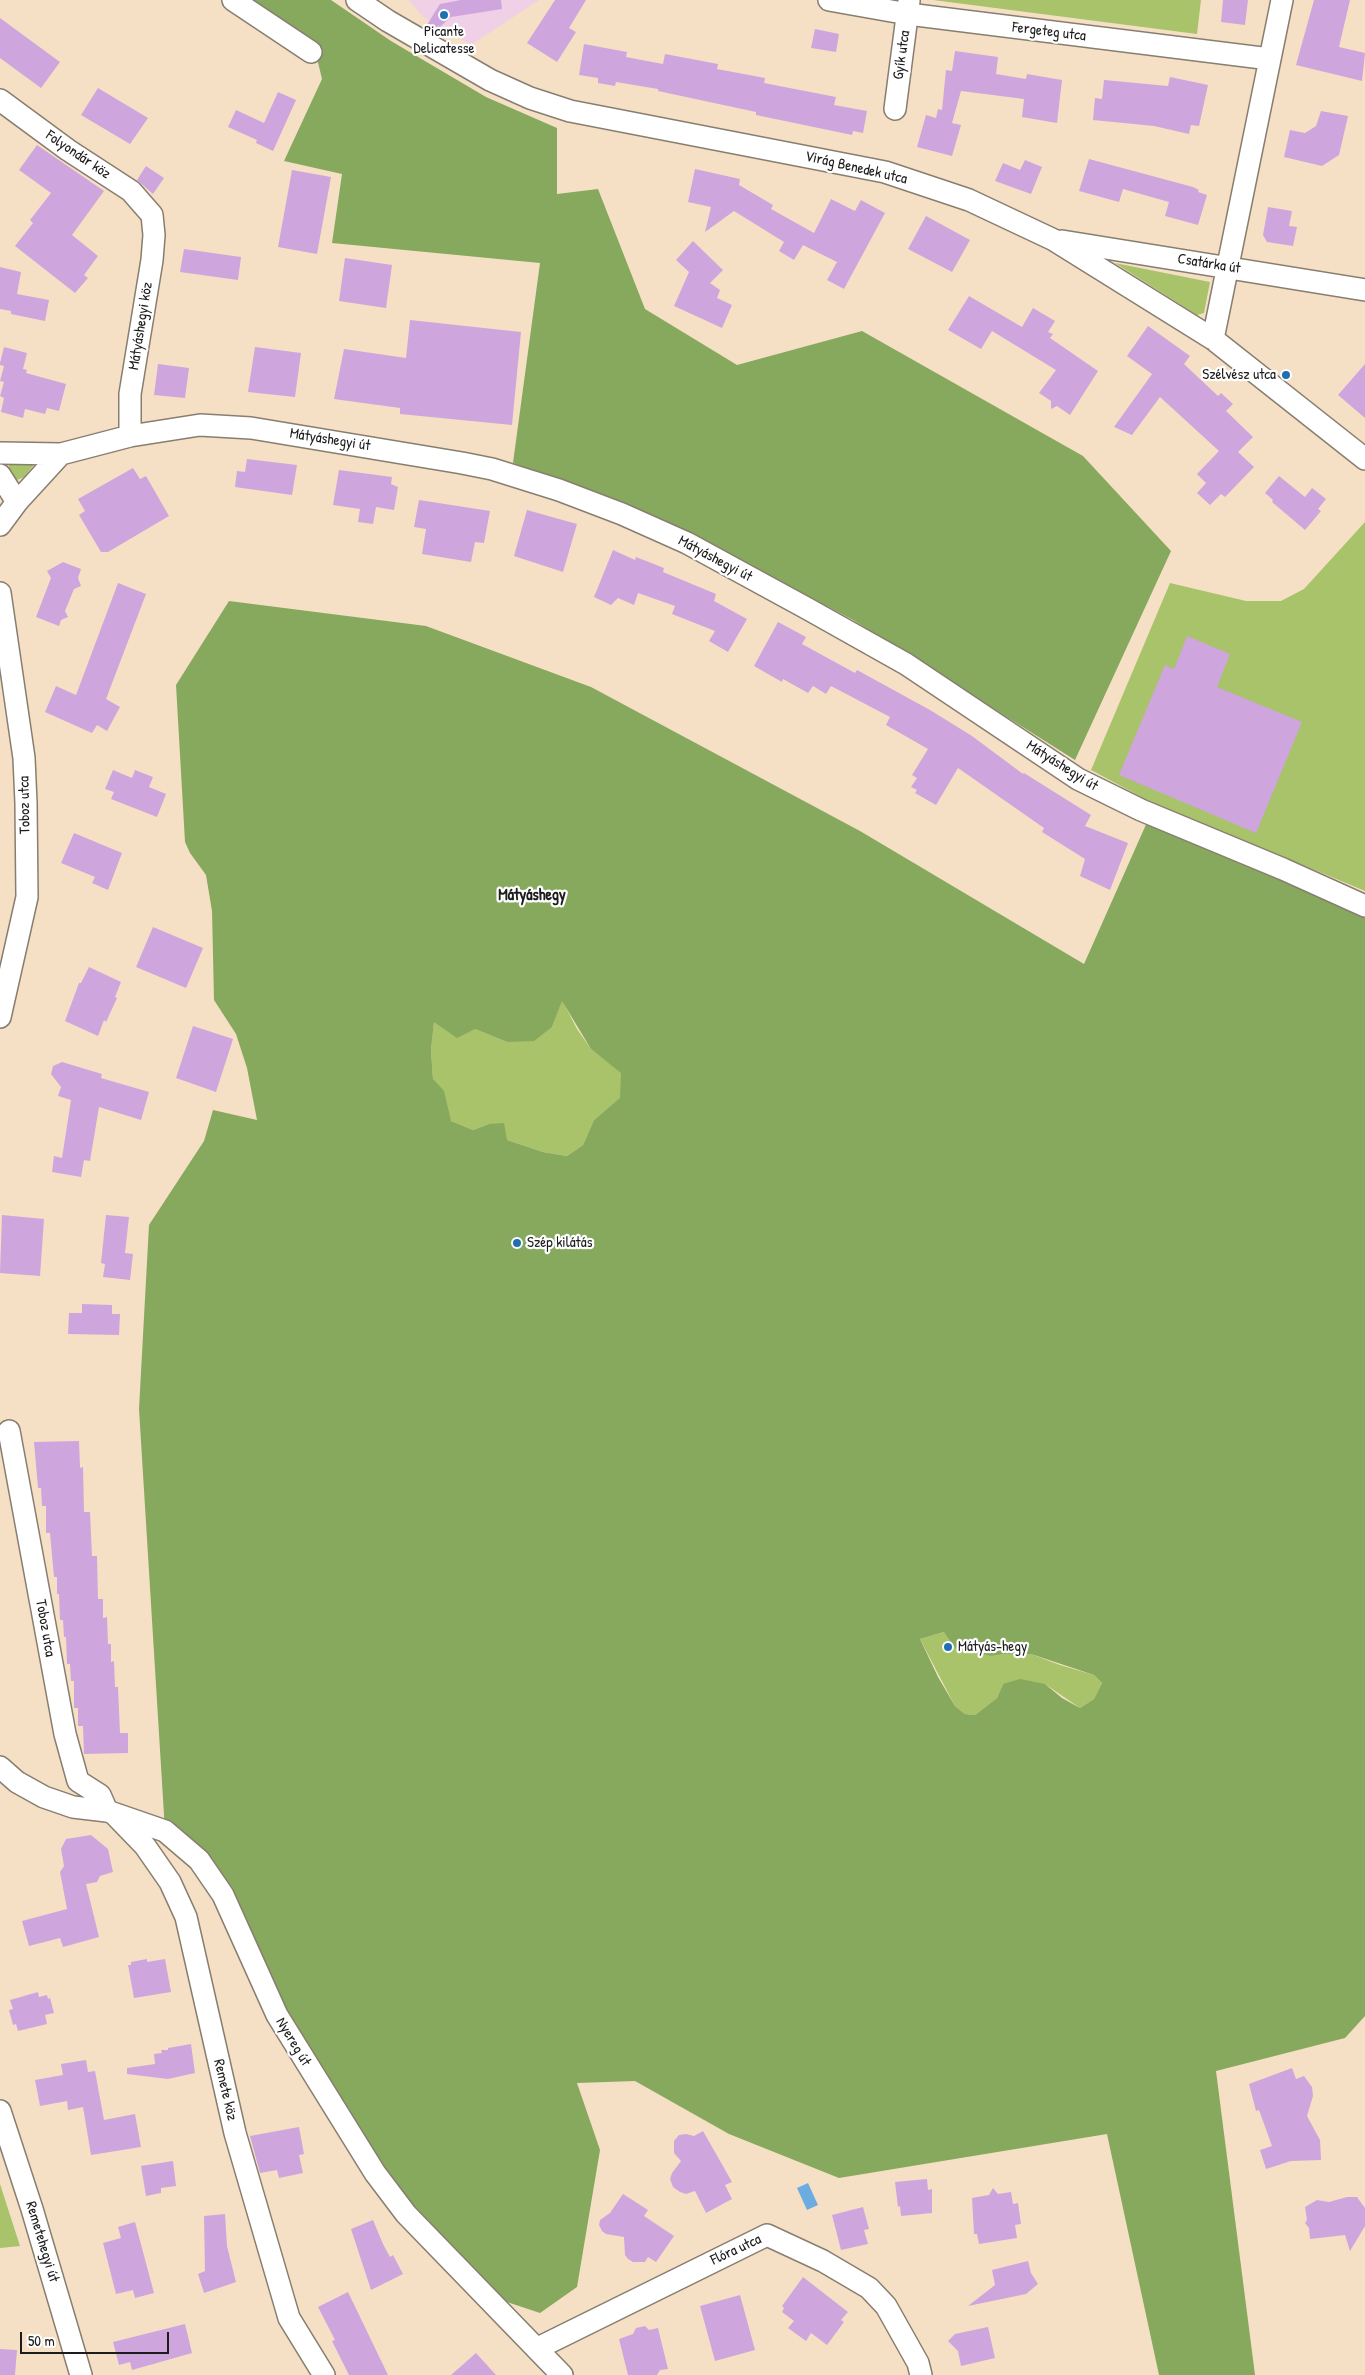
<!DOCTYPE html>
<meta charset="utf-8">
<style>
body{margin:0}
#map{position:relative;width:1365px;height:2375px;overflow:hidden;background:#f5e0c5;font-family:"Patrick Hand",sans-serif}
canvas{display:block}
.scale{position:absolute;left:20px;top:2332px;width:149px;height:22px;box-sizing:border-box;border:2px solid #1c1c1c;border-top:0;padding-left:6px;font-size:15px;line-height:18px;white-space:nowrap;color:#1c1c1c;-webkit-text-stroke:4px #fff;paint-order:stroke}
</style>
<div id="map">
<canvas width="1365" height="2375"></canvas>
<div class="scale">50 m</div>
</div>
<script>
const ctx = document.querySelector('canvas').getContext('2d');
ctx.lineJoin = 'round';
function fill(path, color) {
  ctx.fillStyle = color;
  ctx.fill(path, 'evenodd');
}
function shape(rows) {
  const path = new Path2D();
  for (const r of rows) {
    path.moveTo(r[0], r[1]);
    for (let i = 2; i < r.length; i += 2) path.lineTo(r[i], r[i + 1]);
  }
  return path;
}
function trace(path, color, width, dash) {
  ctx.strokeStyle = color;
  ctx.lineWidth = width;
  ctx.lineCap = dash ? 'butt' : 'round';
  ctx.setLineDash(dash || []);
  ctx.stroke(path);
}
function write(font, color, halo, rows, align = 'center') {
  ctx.font = font + ' "Patrick Hand",sans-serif';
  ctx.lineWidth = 4.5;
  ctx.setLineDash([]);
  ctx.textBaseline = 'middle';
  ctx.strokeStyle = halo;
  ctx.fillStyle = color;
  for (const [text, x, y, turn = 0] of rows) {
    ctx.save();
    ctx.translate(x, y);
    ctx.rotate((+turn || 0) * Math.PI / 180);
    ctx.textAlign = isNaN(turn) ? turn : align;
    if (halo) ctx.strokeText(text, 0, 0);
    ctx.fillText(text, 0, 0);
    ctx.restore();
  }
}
const built = shape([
 [409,0,539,0,471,45,423,17]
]);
const green = shape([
 [933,0,1201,0,1197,34],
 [1115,263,1210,282,1204,313,1197,315],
 [14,459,37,461,24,477,17,480,12,477,9,470,9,464],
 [1365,522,1365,891,1145,799,1091,770,1170,583,1246,601,1281,601,1304,589],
 [562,1000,577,1029,591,1049,621,1072,621,1098,594,1120,583,1145,567,1156,543,1152,507,1140,489,1124,473,1130,451,1121,433,1079,431,1050,434,1021,475,1029,507,1042,552,1027],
 [944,1632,992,1656,1004,1654,1031,1654,1060,1665,1094,1675,1102,1683,1094,1699,1080,1708,1045,1684,1003,1684,997,1698,975,1715,965,1714,955,1706,920,1639],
 [0,2184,20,2246,0,2248]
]);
const forest = shape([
 [248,0,331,0,391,41,486,97,557,128,557,194,598,189,645,309,737,365,862,331,1083,456,1171,551,1075,760,853,620,671,524,513,463,540,263,332,243,342,174,284,161,322,79,315,50],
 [229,601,426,626,591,687,860,831,1084,964,1148,820,1365,914,1365,2016,1345,2038,1216,2071,1255,2375,1159,2375,1107,2134,839,2178,729,2134,635,2081,577,2083,600,2150,577,2287,540,2313,486,2295,375,2173,223,1895,165,1831,139,1409,149,1225,204,1141,213,1110,257,1120,247,1068,236,1034,214,1000,212,911,206,875,190,853,185,842,176,685],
 [562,1001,591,1049,621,1073,620,1098,594,1120,583,1145,567,1156,543,1152,507,1140,504,1123,489,1124,473,1130,451,1121,444,1091,433,1079,431,1050,434,1022,457,1038,475,1029,507,1042,534,1041,552,1027],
 [944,1632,956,1649,992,1656,1004,1654,1031,1654,1094,1675,1102,1683,1094,1699,1080,1708,1062,1698,1045,1684,1020,1679,1003,1684,997,1698,975,1715,965,1714,955,1706,938,1677,920,1639]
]);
const water = shape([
 [808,2183,818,2205,807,2210,797,2188]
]);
const building = shape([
 [461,0,501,0,502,9,451,17,433,33,425,28,440,4],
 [555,0,586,0,569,28,576,32,557,62,527,43],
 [1223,0,1248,0,1245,25,1221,22],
 [1314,0,1350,0,1339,47,1365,53,1362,81,1296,65],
 [0,18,60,62,41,88,0,58],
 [815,29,839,34,836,52,811,48],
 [584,44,627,52,626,57,663,64,665,54,718,64,717,69,765,78,764,83,836,97,834,105,867,111,863,133,853,131,852,135,756,115,756,112,658,91,658,89,616,82,615,86,598,83,598,78,579,75],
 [955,51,998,57,996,74,1026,79,1027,74,1062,80,1057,123,1022,117,1024,99,961,91,952,123,961,125,952,156,917,147,926,115,936,118,938,109,942,110,946,70,952,71],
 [1170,77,1208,85,1199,126,1191,125,1189,134,1154,126,1093,120,1095,98,1102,99,1104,80,1168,86],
 [98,88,148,118,130,144,81,115],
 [278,92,296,100,273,151,256,143,257,140,228,127,236,110,264,123],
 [1321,111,1348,116,1339,155,1322,166,1284,157,1290,130,1305,133,1316,126],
 [37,145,104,191,72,235,98,256,84,275,88,278,75,293,15,246,33,223,30,220,51,193,19,170],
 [1089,159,1193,187,1199,190,1198,192,1207,195,1198,225,1165,216,1169,202,1123,189,1119,202,1079,191],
 [1025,160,1042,167,1031,194,995,181,1003,163,1020,170],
 [146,166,164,178,153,194,137,180],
 [695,169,740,179,739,185,773,205,771,209,814,233,831,199,855,211,861,200,885,213,844,289,827,280,837,262,803,245,794,260,779,251,784,242,734,211,705,232,711,207,688,202],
 [292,170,331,177,317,254,278,247],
 [1268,207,1292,211,1289,226,1297,227,1293,246,1267,242,1263,235],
 [926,216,970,240,952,272,908,249],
 [693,241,723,270,710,283,720,290,717,298,732,305,722,328,674,306,689,272,676,260],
 [184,249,241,257,238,280,180,272],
 [345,258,392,265,386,308,339,301],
 [0,267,21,272,17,294,49,300,45,321,11,314,11,311,0,309],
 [969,296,1022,327,1033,308,1055,321,1048,332,1053,334,1050,338,1098,371,1070,415,1057,406,1051,409,1051,401,1039,393,1056,370,992,331,981,349,948,330],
 [410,320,521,332,512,425,400,414,400,408,334,399,344,349,406,358],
 [1148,326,1190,356,1184,364,1218,396,1221,393,1233,404,1226,411,1253,437,1238,452,1254,467,1225,497,1221,494,1210,505,1197,493,1206,483,1197,474,1219,451,1160,397,1132,435,1114,427,1152,374,1127,356],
 [4,347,27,353,23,369,27,370,26,373,66,384,59,411,47,408,45,414,25,409,23,418,1,412,4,398,0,396,4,382,0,381,4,366,0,365,0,363],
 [255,347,301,353,295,397,248,392],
 [158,364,189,368,185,398,154,395],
 [1365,364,1365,418,1338,395],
 [247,459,297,465,292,495,235,487,237,471,245,472],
 [133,468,140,479,146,476,169,516,108,552,101,552,79,515,85,511,78,499],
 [339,470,392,477,391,484,398,487,394,510,376,507,373,524,358,522,360,509,333,505],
 [1279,476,1305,497,1312,488,1326,499,1318,509,1321,511,1305,530,1272,502,1273,500,1265,493],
 [419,500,490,511,484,543,475,542,471,562,422,554,426,529,414,527],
 [527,510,577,524,563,572,514,556],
 [613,550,635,560,636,557,664,568,663,572,716,594,714,601,747,619,728,652,709,641,715,631,672,614,675,606,638,593,634,605,618,598,611,605,594,597],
 [63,562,81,569,78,578,81,586,74,589,65,611,68,617,61,620,59,626,36,617,51,578,47,571],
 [118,583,146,594,106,699,120,707,107,731,97,725,92,733,45,712,56,686,76,695],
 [778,622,806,637,802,644,855,673,857,670,930,710,972,736,1023,774,1024,773,1091,815,1085,826,1128,843,1110,890,1080,876,1085,859,1042,832,1044,828,958,768,936,805,915,793,917,790,911,787,917,778,912,775,928,749,886,725,890,717,831,686,826,694,813,686,808,693,783,679,782,682,754,666],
 [1187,636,1230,654,1217,687,1302,722,1256,833,1119,775,1165,665,1174,669],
 [113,770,132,778,135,770,153,777,149,787,166,794,157,817,111,799,114,792,105,789],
 [74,833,122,853,108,890,92,883,95,877,61,863],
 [153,927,203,948,186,988,136,967],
 [89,967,121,982,115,997,117,998,106,1022,104,1020,98,1036,65,1021,79,983,81,983],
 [193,1026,233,1039,216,1092,176,1078],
 [62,1062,102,1074,101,1078,149,1092,141,1120,99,1107,90,1161,84,1160,81,1177,52,1172,54,1156,62,1158,71,1100,58,1096,61,1087,51,1074,53,1066],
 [2,1215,44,1219,40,1276,0,1273],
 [106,1215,129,1217,125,1253,133,1254,130,1280,103,1277,105,1264,101,1263],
 [82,1304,112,1305,112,1314,120,1314,119,1335,68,1334,69,1313,82,1313],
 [79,1441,80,1468,83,1467,84,1512,90,1512,92,1556,97,1556,98,1599,103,1599,103,1618,107,1617,108,1644,111,1644,111,1662,114,1661,115,1687,118,1687,120,1733,128,1733,128,1753,84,1754,83,1726,78,1726,78,1708,74,1708,74,1681,71,1681,70,1664,67,1664,66,1637,64,1637,63,1620,60,1620,59,1594,57,1594,57,1577,54,1577,50,1533,46,1533,46,1506,42,1506,41,1488,38,1488,34,1442],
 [91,1835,108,1849,113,1872,100,1876,97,1882,86,1884,99,1937,63,1947,60,1938,29,1946,22,1921,67,1909,60,1872,64,1866,61,1849,66,1839],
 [147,1959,147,1962,165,1959,171,1992,134,1998,128,1965,131,1965,131,1962],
 [38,1992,39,1997,47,1995,48,1999,50,1998,54,2013,45,2015,47,2024,18,2031,16,2024,13,2025,9,2010,13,2009,10,2000],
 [191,2044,195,2073,168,2079,127,2074,127,2068,155,2064,154,2054,162,2053,161,2050,168,2050,168,2048],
 [86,2060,88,2072,95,2071,104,2120,135,2114,141,2147,91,2155,83,2107,68,2110,67,2101,40,2106,35,2080,63,2075,61,2064],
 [1292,2068,1296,2079,1304,2076,1312,2087,1313,2096,1307,2116,1320,2140,1321,2160,1291,2161,1266,2169,1260,2150,1272,2146,1259,2110,1256,2111,1249,2084],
 [299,2127,304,2154,299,2155,303,2173,279,2178,277,2170,260,2173,250,2136],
 [703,2131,732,2182,725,2185,732,2199,706,2213,695,2191,686,2194,680,2192,673,2187,670,2179,672,2173,681,2161,674,2153,674,2141,679,2135,686,2134,694,2136],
 [173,2161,176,2186,161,2188,161,2193,146,2196,141,2166],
 [927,2179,928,2190,932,2189,932,2213,901,2216,900,2206,898,2207,895,2182],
 [993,2188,998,2194,1011,2192,1013,2204,1018,2203,1021,2224,1015,2225,1017,2238,979,2244,977,2234,974,2234,972,2198,989,2195],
 [623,2194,648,2210,644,2216,674,2236,656,2262,648,2257,645,2262,633,2262,628,2259,625,2255,624,2237,606,2234,602,2231,599,2225,600,2220,610,2213],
 [1347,2197,1357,2197,1365,2208,1365,2226,1350,2251,1345,2235,1310,2239,1309,2228,1305,2223,1307,2220,1305,2207,1317,2200,1329,2202],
 [863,2207,869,2229,864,2230,868,2244,841,2250,832,2215],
 [225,2214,227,2246,236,2282,204,2293,198,2274,205,2271,204,2216],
 [373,2220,383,2244,390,2257,393,2255,403,2274,371,2290,351,2229],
 [135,2222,154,2293,135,2298,133,2290,116,2294,103,2243,121,2238,118,2227],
 [1028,2261,1031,2273,1038,2284,1026,2294,968,2306,995,2285,992,2270],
 [803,2277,848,2312,841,2320,844,2322,827,2345,811,2333,806,2341,788,2328,794,2321,782,2312,784,2308,782,2306],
 [348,2292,388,2375,349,2375,332,2341,335,2340,318,2307],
 [740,2295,755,2350,715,2361,700,2306],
 [185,2324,192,2353,132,2370,130,2362,119,2365,113,2342],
 [645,2326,649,2330,658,2328,668,2369,660,2370,657,2375,628,2375,619,2339,633,2334,636,2328],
 [988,2327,995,2358,961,2366,958,2351,948,2341,955,2334],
 [0,2349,17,2350,15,2375,0,2375],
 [476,2353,496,2375,451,2375]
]);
const minor = shape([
 [233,0,311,52],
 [357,0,388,21,490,80,530,98,570,111,885,172,969,200,1054,240,1213,339,1365,459],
 [829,0,908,14,1270,59],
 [0,100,68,150,131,191,152,215,154,235,152,260,130,394,130,436],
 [895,109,909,1],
 [1062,241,1365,290],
 [1213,339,1282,0],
 [0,453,61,454,130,436,200,425,251,428,462,463,492,469,559,490,622,514,687,543,808,609,906,664,1078,779,1141,810,1283,869,1365,906],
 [0,475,17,502],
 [0,525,17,502,61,454],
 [0,593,24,758,26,803,27,897,0,1017],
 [9,1431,65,1734,78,1781,100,1795,107,1811],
 [0,1767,17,1782,44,1797,73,1807,107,1811,165,1831,199,1860,223,1895,277,2015,375,2173,406,2214,562,2375],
 [116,1816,145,1846,170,1882,186,1917,235,2133,289,2318,324,2375],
 [0,2111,32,2209,81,2375],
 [538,2348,767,2235,823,2261,869,2288,886,2306,918,2363,921,2375]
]);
const markers = [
 [444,15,5,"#1f6fb2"],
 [1286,375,5,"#1f6fb2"],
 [517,1243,5,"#1f6fb2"],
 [948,1647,5,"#1f6fb2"]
];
const poiNames = [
 ["Picante",444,32,"center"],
 ["Delicatesse",444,49,"center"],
 ["Szélvész utca",1276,375,"right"],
 ["Szép kilátás",527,1243],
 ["Mátyás-hegy",958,1647]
];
const streetNames = [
 ["Fergeteg utca",1049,32,7],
 ["Gyík utca",902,55,-82],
 ["Folyondár köz",78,155,34],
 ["Virág Benedek utca",856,168,13],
 ["Csatárka út",1209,264,9],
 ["Mátyáshegyi köz",141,326,-81],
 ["Mátyáshegyi út",330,440,9],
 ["Mátyáshegyi út",715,559,28],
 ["Mátyáshegyi út",1062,766,32],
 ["Toboz utca",25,805,-91],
 ["Toboz utca",45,1628,80],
 ["Nyereg út",293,2042,59],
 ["Remete köz",225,2090,77],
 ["Remetehegyi út",42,2242,73],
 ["Flóra utca",736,2250,-25]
];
const neighbourhoodNames = [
 ["Mátyáshegy",532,896]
];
fill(built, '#efd0e7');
fill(green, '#a8c369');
fill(forest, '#86a95d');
fill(water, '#6dace0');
fill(building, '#cfa5dd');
trace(minor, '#887e70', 24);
trace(minor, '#fff', 21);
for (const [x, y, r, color] of markers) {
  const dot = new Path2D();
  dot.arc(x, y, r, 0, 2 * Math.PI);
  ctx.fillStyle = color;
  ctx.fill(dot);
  trace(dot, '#fff', 2);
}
write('15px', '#1c1c1c', '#fff', poiNames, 'left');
write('15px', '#1c1c1c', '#fff', streetNames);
write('bold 16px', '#1c1c1c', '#fff', neighbourhoodNames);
</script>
